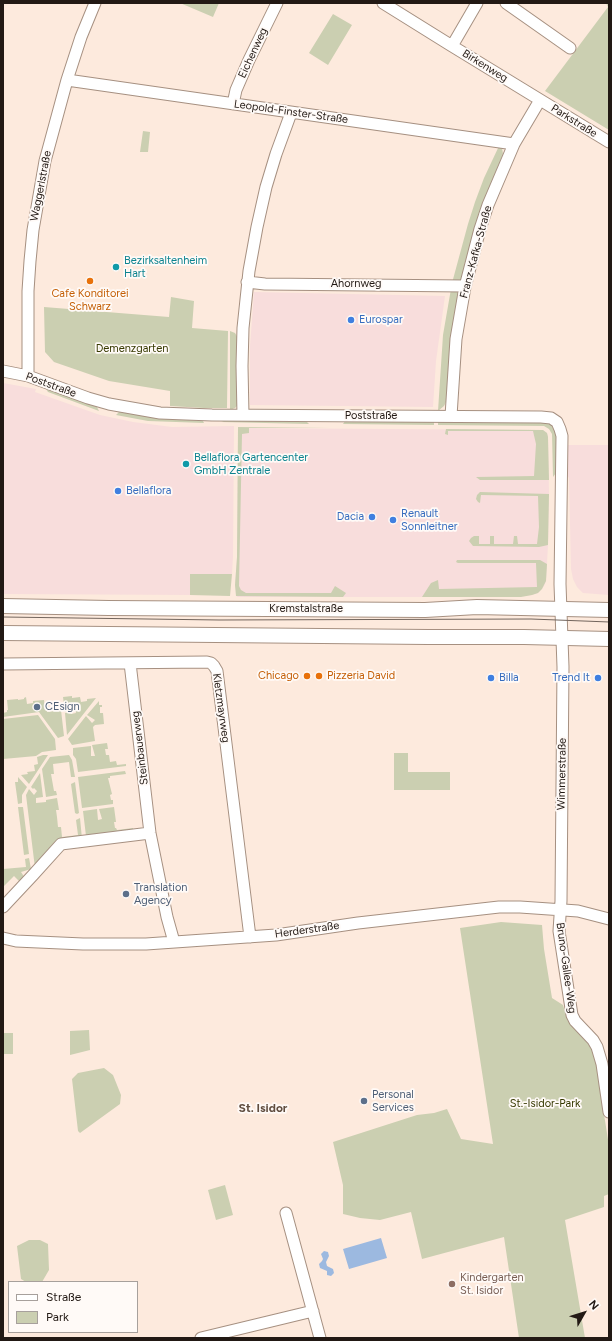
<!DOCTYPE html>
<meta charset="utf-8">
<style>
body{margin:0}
#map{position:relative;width:612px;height:1341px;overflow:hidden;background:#fdeadd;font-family:Figtree,sans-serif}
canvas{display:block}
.frame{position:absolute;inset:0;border:4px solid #221914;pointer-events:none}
.legend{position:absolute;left:8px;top:1281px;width:130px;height:52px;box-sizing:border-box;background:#fffaf7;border:1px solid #a7a09c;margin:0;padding:5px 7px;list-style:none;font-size:12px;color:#221914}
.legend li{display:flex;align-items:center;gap:8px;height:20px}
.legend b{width:20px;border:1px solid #a7a09c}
.north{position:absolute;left:564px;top:1293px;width:40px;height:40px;-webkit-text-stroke:3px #fffaf7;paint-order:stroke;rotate:51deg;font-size:11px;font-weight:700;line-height:16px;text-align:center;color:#221914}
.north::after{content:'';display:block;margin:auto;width:14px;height:18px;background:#221914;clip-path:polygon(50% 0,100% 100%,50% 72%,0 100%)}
</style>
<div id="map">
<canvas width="612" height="1341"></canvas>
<div class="frame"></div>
<ul class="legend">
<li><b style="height:5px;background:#fff"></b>Straße</li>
<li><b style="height:11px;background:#cbcfb1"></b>Park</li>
</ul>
<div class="north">N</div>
</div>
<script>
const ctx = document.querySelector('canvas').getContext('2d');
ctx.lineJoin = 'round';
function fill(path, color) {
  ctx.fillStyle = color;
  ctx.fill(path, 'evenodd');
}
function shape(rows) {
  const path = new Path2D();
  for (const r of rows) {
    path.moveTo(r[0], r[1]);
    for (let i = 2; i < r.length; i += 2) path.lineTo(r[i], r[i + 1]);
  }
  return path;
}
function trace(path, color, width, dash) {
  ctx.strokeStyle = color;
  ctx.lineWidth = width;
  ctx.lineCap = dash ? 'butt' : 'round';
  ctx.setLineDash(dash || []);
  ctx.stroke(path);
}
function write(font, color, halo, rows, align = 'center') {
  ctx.font = font + ' Figtree,sans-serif';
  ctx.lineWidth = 3.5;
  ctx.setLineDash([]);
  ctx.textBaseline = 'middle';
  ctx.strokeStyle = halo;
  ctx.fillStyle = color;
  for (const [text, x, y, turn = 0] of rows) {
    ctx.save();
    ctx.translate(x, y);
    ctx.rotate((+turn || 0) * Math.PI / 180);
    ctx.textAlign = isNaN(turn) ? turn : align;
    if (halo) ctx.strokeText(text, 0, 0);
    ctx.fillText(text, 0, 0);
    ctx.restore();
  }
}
const commercial = shape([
 [254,292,445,296,436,361,433,407,250,405,250,346],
 [3,383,36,389,35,392,100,415,133,422,172,427,234,426,233,556,232,574,190,574,190,595,3,594],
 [238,428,543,430,547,433,548,437,549,494,548,545,546,581,544,586,538,593,532,595,516,597,237,597,235,585,237,557],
 [567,445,609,445,609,595,583,593,577,587,573,579,571,569,569,478,567,475]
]);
const green = shape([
 [180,3,219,3,213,17],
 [606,3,609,3,609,130,545,91,608,7],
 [333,14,352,25,328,65,309,53],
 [143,131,150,132,148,152,140,152],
 [499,146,502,148,503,154,482,205,465,262,451,336,447,400,444,406,438,411,443,335,452,283,468,224,475,202,484,178],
 [171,297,194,301,192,328,228,331,227,408,204,408,170,406,170,391,109,381,54,362,45,352,44,307,169,317],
 [230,331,235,333,238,338,238,405,235,408,230,410],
 [46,389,97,407,99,411,48,392],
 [119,412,160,418,203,421,204,423,148,421,116,415],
 [305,420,309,424,221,422,224,421],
 [345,421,434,421,434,425,343,424],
 [438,421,545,422,549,423,556,431,557,436,556,473,553,477,552,434,549,429,544,426,438,425],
 [238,427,330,428,249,428,249,433,242,434,239,586,241,590,246,593,331,593,335,586,346,593,343,597,236,596,235,585,237,557],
 [446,429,543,430,547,433,548,437,549,480,480,480,476,477,534,476,536,444,533,431,448,431,448,435,445,434],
 [480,492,549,494,548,545,539,547,473,546,469,541,471,538,474,536,479,536,479,544,490,544,490,536,494,536,494,544,513,544,514,536,517,536,518,544,537,544,539,527,538,496,481,495,480,503,478,502,476,499,477,495],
 [457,560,540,560,547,564,546,581,542,589,538,593,532,595,521,597,422,597,431,583,438,580,439,589,537,587,536,563,458,563,456,562],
 [190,574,232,574,230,596,190,595],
 [72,696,72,698,80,697,81,702,87,701,87,699,96,698,67,735,65,713,70,712,71,714,76,713,75,709,65,712,63,697],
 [26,697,27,704,33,703,33,701,44,700,45,710,47,710,47,712,61,710,64,736,58,738,39,712,3,717,3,713,7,712,7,710,8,710,7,700,18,699,18,700,24,699,24,698],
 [99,701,99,705,102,705,102,707,100,707,100,713,103,713,104,724,95,725,93,727,95,741,72,745,68,739,86,716,92,723,95,720,87,715],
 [38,715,55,739,56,750,42,752,36,756,3,759,3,719],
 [107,743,108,749,105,749,106,755,109,755,110,762,116,761,117,765,126,764,126,766,78,772,76,759,73,755,73,748,91,746,91,756,95,756,92,745],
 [394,753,408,753,408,772,450,772,450,790,394,790],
 [43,755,48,755,29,784,21,775,28,774,27,772,35,771,34,765,38,764,37,757],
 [69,755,72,760,75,777,71,777,69,762,53,764,54,774,51,774,54,791,56,791,57,795,46,797,42,769,50,757],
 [125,771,126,774,110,776,110,778,108,778,112,794,110,795,111,800,113,800,113,804,82,808,78,777],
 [40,773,43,797,36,798,36,803,46,802,46,800,57,798,59,810,56,810,57,817,58,827,61,827,62,837,78,835,76,820,80,818,82,839,56,842,35,868,26,795,29,789,34,795,37,791,34,788,33,789,31,787],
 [18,777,27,787,22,795,22,803,18,804,15,782,18,782],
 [75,782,79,813,77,814,75,813,71,784],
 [18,807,23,807,29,854,24,855],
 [114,807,116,822,114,822,115,828,116,828,117,830,133,828,133,832,86,836,83,811,97,809,98,820,102,819,99,809],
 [29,858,31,869,21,872,25,878,20,882,14,876,3,887,3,869,26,867,25,859],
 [501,922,542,925,544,949,552,998,563,1005,568,1021,591,1047,595,1057,609,1146,609,1194,604,1196,604,1207,565,1220,585,1338,519,1338,504,1237,422,1259,411,1212,380,1220,360,1218,343,1214,343,1185,333,1142,417,1115,434,1113,447,1109,461,1139,493,1144,460,928],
 [89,1030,90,1050,70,1055,70,1031],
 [3,1033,13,1033,13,1054,3,1054],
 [104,1068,113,1075,121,1095,120,1104,80,1133,78,1131,72,1079,78,1073],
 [225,1185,233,1215,216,1220,208,1190],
 [29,1240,40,1240,48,1244,49,1270,42,1282,26,1282,21,1279,17,1246]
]);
const water = shape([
 [381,1238,387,1258,349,1269,343,1249],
 [324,1251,328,1252,329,1256,326,1262,327,1266,333,1269,334,1273,331,1276,327,1275,327,1271,320,1268,319,1264,322,1261,323,1259,321,1254]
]);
const minor = shape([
 [383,3,452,46],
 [477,3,452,46,609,142],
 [506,3,570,48],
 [67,80,514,144],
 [233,104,236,90,249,60,277,3],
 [247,282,265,284,465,286],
 [3,371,28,376,88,398,109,404,160,413,212,415,541,417,551,418,557,422,560,429,562,436,560,584,563,667,561,901,559,931,572,1015,575,1021,593,1040,597,1047,602,1064,609,1112],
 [28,376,28,291,30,261,33,230,45,161,67,80,81,37,95,3],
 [243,415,242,366,243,328,249,271,257,227,266,187,276,154,291,113],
 [451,416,456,339,465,287,480,229,488,205,514,144,540,100],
 [130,663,150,833,167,917,174,942],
 [3,664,207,662,211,663,214,666,217,671,218,679,250,937],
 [3,907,33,875,61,844,150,833],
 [3,938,16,941,83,944,146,944,276,935,358,923,499,907,520,907,578,911,609,919],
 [286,1213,320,1338],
 [201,1338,313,1311]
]);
const major = shape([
 [3,606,109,608,425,610,477,607,609,610],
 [3,633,428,637,524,637,609,639]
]);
const tram = shape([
 [3,617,219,620,531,619,609,622]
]);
const markers = [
 [116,267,4,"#0f9aa8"],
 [90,281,4,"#e8710a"],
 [351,320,4,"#3f7fe0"],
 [186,464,4,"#0f9aa8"],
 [118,491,4,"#3f7fe0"],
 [372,517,4,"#3f7fe0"],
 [393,520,4,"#3f7fe0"],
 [307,676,4,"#e8710a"],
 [319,676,4,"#e8710a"],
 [491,678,4,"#3f7fe0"],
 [598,678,4,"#3f7fe0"],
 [37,707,4,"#5c6f8a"],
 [126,894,4,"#5c6f8a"],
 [364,1101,4,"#5c6f8a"],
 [452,1284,4,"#8d6e63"]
];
const streetNames = [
 ["Eichenweg",253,53,-65],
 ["Birkenweg",485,66,32],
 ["Leopold-Finster-Straße",291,112,8],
 ["Parkstraße",574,121,32],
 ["Waggerlstraße",41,186,-79],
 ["Franz-Kafka-Straße",476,252,-75],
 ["Ahornweg",356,284],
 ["Poststraße",51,385,20],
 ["Poststraße",371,416],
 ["Kremstalstraße",306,609],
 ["Kletzmayrweg",221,708,82],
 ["Steinbauerweg",140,748,-97],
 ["Wimmerstraße",562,774,-89],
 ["Herderstraße",307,930,-8],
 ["Bruno-Gallee-Weg",566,968,82]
];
const cultureNames = [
 ["Bezirksaltenheim",124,261],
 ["Hart",124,274],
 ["Bellaflora Gartencenter",194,458],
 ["GmbH Zentrale",194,471]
];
const foodNames = [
 ["Cafe Konditorei",90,294],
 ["Schwarz",90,307],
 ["Chicago",299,676,"right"],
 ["Pizzeria David",327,676,"left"]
];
const shopNames = [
 ["Eurospar",359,320],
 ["Bellaflora",126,491],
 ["Renault",401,514],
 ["Sonnleitner",401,527],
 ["Dacia",364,517,"right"],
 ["Billa",499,678],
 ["Trend It",590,678,"right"]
];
const parkNames = [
 ["Demenzgarten",132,349],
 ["St.-Isidor-Park",545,1104]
];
const serviceNames = [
 ["CEsign",45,707],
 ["Translation",134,888],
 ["Agency",134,901],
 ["Personal",372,1095],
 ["Services",372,1108]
];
const educationNames = [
 ["Kindergarten",460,1278],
 ["St. Isidor",460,1291]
];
const neighbourhoodNames = [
 ["St. Isidor",263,1108]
];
fill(commercial, '#f8dddc');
fill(green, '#cbcfb1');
fill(water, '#9cb9e0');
trace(minor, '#a69081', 13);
trace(major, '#a69081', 16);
trace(minor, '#fff', 11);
trace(major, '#fff', 14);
trace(tram, '#72655d', 1);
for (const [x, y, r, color] of markers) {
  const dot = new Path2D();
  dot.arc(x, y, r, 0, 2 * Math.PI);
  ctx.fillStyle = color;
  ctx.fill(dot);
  trace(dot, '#fffaf7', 1.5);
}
write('11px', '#221914', '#fffaf7', streetNames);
write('11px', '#0d838f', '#fffaf7', cultureNames, 'left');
write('11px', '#c56008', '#fffaf7', foodNames);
write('11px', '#366cbe', '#fffaf7', shopNames, 'left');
write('11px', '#363900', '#fffaf7', parkNames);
write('11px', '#4e5e75', '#fffaf7', serviceNames, 'left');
write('11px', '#785e54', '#fffaf7', educationNames, 'left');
write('bold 12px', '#614e40', '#fffaf7', neighbourhoodNames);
</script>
